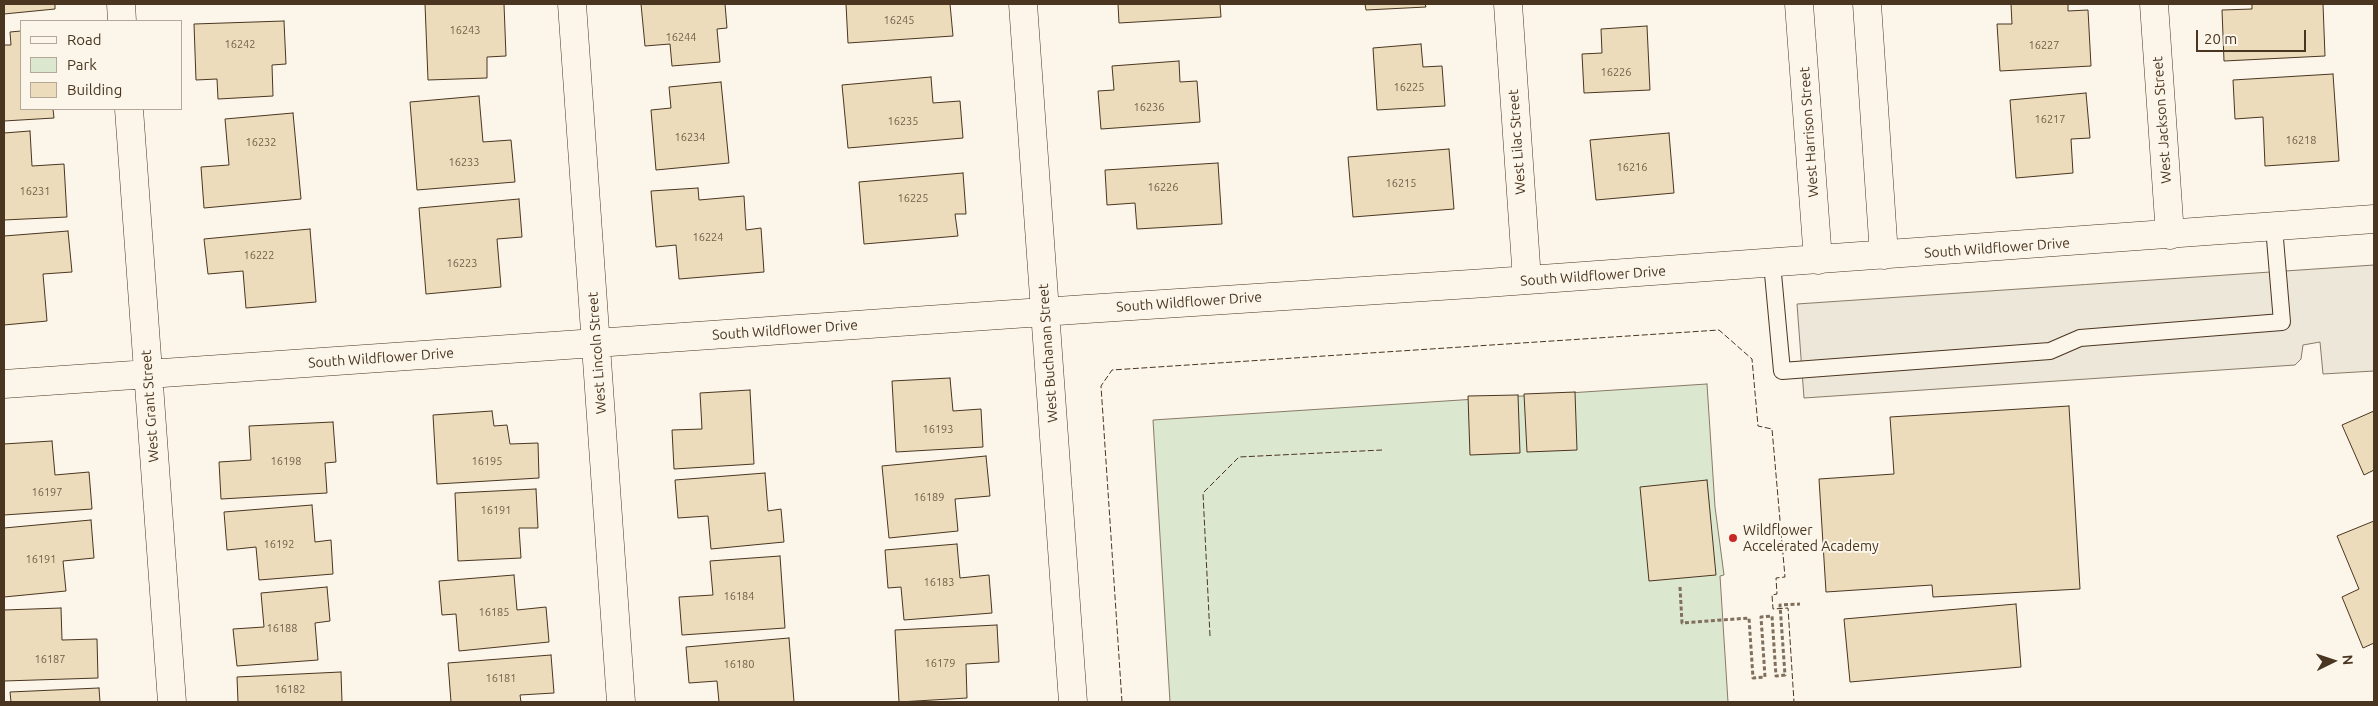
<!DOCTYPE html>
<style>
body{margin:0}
#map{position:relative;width:2378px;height:706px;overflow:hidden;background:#fbf6e9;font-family:Ubuntu,sans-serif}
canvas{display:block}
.frame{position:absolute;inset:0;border:5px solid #4a3520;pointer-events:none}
.legend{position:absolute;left:20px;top:20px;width:162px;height:90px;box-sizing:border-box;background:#fbf6e9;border:1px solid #b4a999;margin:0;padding:6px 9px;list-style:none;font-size:15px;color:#4a3520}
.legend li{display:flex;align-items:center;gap:10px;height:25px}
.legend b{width:25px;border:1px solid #b4a999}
.north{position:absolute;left:2308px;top:636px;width:50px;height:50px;-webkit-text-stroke:4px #fbf6e9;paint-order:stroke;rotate:86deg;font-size:14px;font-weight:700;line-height:20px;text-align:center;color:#4a3520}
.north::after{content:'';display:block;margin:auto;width:18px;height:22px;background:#4a3520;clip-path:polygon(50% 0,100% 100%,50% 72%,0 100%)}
.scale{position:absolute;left:2196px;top:30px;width:110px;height:22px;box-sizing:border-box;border:2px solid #4a3520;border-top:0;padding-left:6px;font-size:15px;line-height:18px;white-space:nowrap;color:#4a3520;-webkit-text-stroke:4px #fbf6e9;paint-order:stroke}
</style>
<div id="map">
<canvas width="2378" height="706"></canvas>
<div class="frame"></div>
<ul class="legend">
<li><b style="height:6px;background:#fbf6e9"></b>Road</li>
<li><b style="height:14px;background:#dce7d0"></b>Park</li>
<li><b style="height:14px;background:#ecdcbc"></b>Building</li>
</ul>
<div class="north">N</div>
<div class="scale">20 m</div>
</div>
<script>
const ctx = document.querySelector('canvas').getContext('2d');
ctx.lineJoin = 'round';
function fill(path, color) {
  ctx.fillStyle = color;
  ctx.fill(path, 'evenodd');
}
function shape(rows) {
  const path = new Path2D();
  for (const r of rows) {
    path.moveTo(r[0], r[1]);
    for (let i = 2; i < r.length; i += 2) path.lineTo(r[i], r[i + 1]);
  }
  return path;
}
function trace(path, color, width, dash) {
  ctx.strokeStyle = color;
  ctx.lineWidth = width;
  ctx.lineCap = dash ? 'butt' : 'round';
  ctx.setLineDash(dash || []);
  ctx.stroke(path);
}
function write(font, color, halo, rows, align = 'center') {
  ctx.font = font + ' Ubuntu,sans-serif';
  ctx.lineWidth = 4;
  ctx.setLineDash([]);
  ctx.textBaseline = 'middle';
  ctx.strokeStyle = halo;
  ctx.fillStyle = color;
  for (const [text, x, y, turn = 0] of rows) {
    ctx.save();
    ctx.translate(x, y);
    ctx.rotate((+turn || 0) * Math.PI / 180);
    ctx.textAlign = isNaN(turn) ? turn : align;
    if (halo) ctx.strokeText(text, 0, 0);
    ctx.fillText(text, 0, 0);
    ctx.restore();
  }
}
const green = shape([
 [1707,384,1715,507,1724,575,1720,576,1728,702,1170,702,1153,420,1707,384]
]);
const parking = shape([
 [2374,265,2374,371,2323,374,2320,342,2303,345,2301,359,2295,365,1804,398,1797,304,2374,265]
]);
const building = shape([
 [4,4,55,4,55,9,4,14,4,4],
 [425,4,504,4,506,56,487,57,487,78,428,80,425,4],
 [641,4,725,4,727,28,717,29,720,62,672,66,670,44,645,46,641,4],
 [846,4,950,4,953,36,848,43,846,4],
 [1118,4,1220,4,1221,17,1119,23,1118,4],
 [1365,4,1425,4,1426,7,1366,10,1365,4],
 [2011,4,2068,4,2068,11,2088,10,2091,66,2000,71,1997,24,2012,24,2011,4],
 [2252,4,2323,4,2325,56,2224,61,2222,10,2252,9,2252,4],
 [284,21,286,64,272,65,273,96,218,99,217,79,196,80,194,24,284,21],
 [1647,26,1650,90,1584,93,1582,54,1602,53,1601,29,1647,26],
 [21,31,21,109,53,109,54,118,4,121,4,45,11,45,10,32,21,31],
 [1421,44,1423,67,1442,66,1445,106,1377,110,1373,48,1421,44],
 [1179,61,1180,82,1197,81,1200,122,1101,129,1098,91,1114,90,1112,66,1179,61],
 [2333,74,2339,161,2265,166,2263,117,2235,119,2233,80,2333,74],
 [931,77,933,103,960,101,963,138,848,148,842,85,931,77],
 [721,82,729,163,656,170,651,110,671,108,669,87,721,82],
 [2086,93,2090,138,2071,139,2073,173,2016,178,2010,100,2086,93],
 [479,96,483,142,511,140,515,182,417,190,410,102,479,96],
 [293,113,301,199,204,208,201,167,229,165,225,119,293,113],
 [30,131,32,166,64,164,67,217,4,220,4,133,30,131],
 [1669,133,1674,193,1596,200,1590,140,1669,133],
 [1449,149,1454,209,1353,217,1348,157,1449,149],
 [1218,163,1222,224,1137,229,1135,203,1107,205,1105,170,1218,163],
 [963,173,966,214,955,214,958,236,864,244,859,182,963,173],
 [698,188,699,200,744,196,746,230,761,228,764,272,679,279,676,245,656,247,651,191,698,188],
 [519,199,522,237,497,239,501,287,426,294,419,208,519,199],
 [310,229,316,302,246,308,243,271,208,274,204,239,310,229],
 [68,231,72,272,43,274,47,321,4,325,4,236,68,231],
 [950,378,953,411,981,409,983,447,896,452,892,381,950,378],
 [750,390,754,464,674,469,672,430,702,429,700,393,750,390],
 [1575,392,1577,450,1527,452,1524,394,1575,392],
 [1518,395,1520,453,1470,455,1468,396,1518,395],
 [2069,406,2080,589,1933,597,1932,585,1826,592,1819,479,1894,474,1890,417,2069,406],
 [492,411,494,426,507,425,510,444,538,443,539,478,437,484,433,415,492,411],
 [2374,411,2374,470,2364,475,2342,425,2374,411],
 [333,422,336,462,325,463,327,493,221,499,219,462,251,460,249,426,333,422],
 [52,441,55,475,89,472,92,509,4,515,4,444,52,441],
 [986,456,990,496,955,499,958,531,889,538,882,466,986,456],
 [765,473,768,511,781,509,784,542,711,549,708,516,678,518,675,480,765,473],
 [1707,480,1716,575,1649,581,1640,487,1707,480],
 [536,489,538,528,519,528,521,558,458,561,455,493,536,489],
 [312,505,315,542,331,540,333,574,259,580,256,547,227,550,224,512,312,505],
 [91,520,94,558,63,561,66,591,4,597,4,528,91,520],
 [2374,521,2374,643,2363,648,2342,597,2359,589,2337,536,2374,521],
 [957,544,960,578,989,575,992,613,904,620,901,587,888,588,885,550,957,544],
 [780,556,785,628,682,635,679,597,713,595,710,561,780,556],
 [514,575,517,610,546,607,549,642,459,651,456,614,442,615,439,581,514,575],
 [327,587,330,621,315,623,318,660,237,666,233,629,264,627,261,593,327,587],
 [2016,604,2021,667,1850,682,1844,619,2016,604],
 [61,608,62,640,97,639,98,678,4,681,4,610,61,608],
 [997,625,999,662,966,664,967,698,899,702,895,630,997,625],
 [789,638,794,702,719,702,717,681,689,683,686,647,789,638],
 [551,655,554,693,520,695,521,702,451,702,448,663,551,655],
 [341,672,342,702,238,702,237,677,341,672],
 [99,688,100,702,11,702,10,692,99,688]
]);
const path = shape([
 [1680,587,1682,623,1749,618,1753,678,1765,677,1761,617,1772,616,1776,676,1785,675,1780,605,1800,604]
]);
const lane = shape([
 [1772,263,1782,371,2050,351,2080,338,2282,322,2274,227]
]);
const street = shape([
 [121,4,122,21],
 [572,4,621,702],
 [1023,4,1073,702],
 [1508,4,1527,280],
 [1799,4,1818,260],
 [1867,4,1884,255],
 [2154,4,2170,235],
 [129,109,172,702],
 [4,384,1086,309,1486,283,2374,219]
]);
const fence = shape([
 [1210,636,1203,493,1239,457,1382,450],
 [1122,702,1101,386,1112,370,1719,330,1752,359,1758,426,1772,429,1785,577,1776,578,1777,594,1772,595,1773,609,1788,608,1794,702]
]);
const markers = [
 [1733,538,5,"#c62828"]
];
const numberNames = [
 ["16245",899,20],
 ["16243",465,30],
 ["16244",681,37],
 ["16242",240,44],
 ["16227",2044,45],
 ["16226",1616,72],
 ["16225",1409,87],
 ["16236",1149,107],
 ["16217",2050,119],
 ["16235",903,121],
 ["16234",690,137],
 ["16218",2301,140],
 ["16232",261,142],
 ["16233",464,162],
 ["16216",1632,167],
 ["16215",1401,183],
 ["16226",1163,187],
 ["16231",35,191],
 ["16225",913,198],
 ["16224",708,237],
 ["16222",259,255],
 ["16223",462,263],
 ["16193",938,429],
 ["16198",286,461],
 ["16195",487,461],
 ["16197",47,492],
 ["16189",929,497],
 ["16191",496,510],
 ["16192",279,544],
 ["16191",41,559],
 ["16183",939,582],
 ["16184",739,596],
 ["16185",494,612],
 ["16188",282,628],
 ["16187",50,659],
 ["16179",940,663],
 ["16180",739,664],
 ["16181",501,678],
 ["16182",290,689]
];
const streetNames = [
 ["West Jackson Street",2162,120,-94],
 ["West Harrison Street",1809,132,-94],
 ["West Lilac Street",1517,142,-94],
 ["South Wildflower Drive",1997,248,-4],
 ["South Wildflower Drive",1593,276,-4],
 ["South Wildflower Drive",1189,302,-4],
 ["South Wildflower Drive",785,330,-4],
 ["West Lincoln Street",597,353,-94],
 ["West Buchanan Street",1048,353,-94],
 ["South Wildflower Drive",381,358,-4],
 ["West Grant Street",150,406,-94]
];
const poiNames = [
 ["Wildflower",1743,530],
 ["Accelerated Academy",1743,546]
];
fill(green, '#dce7d0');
trace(green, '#887966', 1);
fill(parking, '#ede7d9');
trace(parking, '#887966', 1);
fill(building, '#ecdcbc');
trace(building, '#4a3520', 1);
trace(lane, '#4a3520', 18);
trace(street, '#4a3520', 29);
trace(path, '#7f6f5c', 3, [4, 2.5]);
trace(lane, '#fbf6e9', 16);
trace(street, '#fbf6e9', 28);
trace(fence, '#4a3520', 1, [6, 2.5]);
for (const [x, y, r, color] of markers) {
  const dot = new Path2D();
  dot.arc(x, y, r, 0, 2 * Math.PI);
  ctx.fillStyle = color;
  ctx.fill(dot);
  trace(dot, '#fbf6e9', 2);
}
write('11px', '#725f47', null, numberNames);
write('14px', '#4a3520', '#fbf6e9', streetNames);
write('14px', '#4a3520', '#fbf6e9', poiNames, 'left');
</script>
